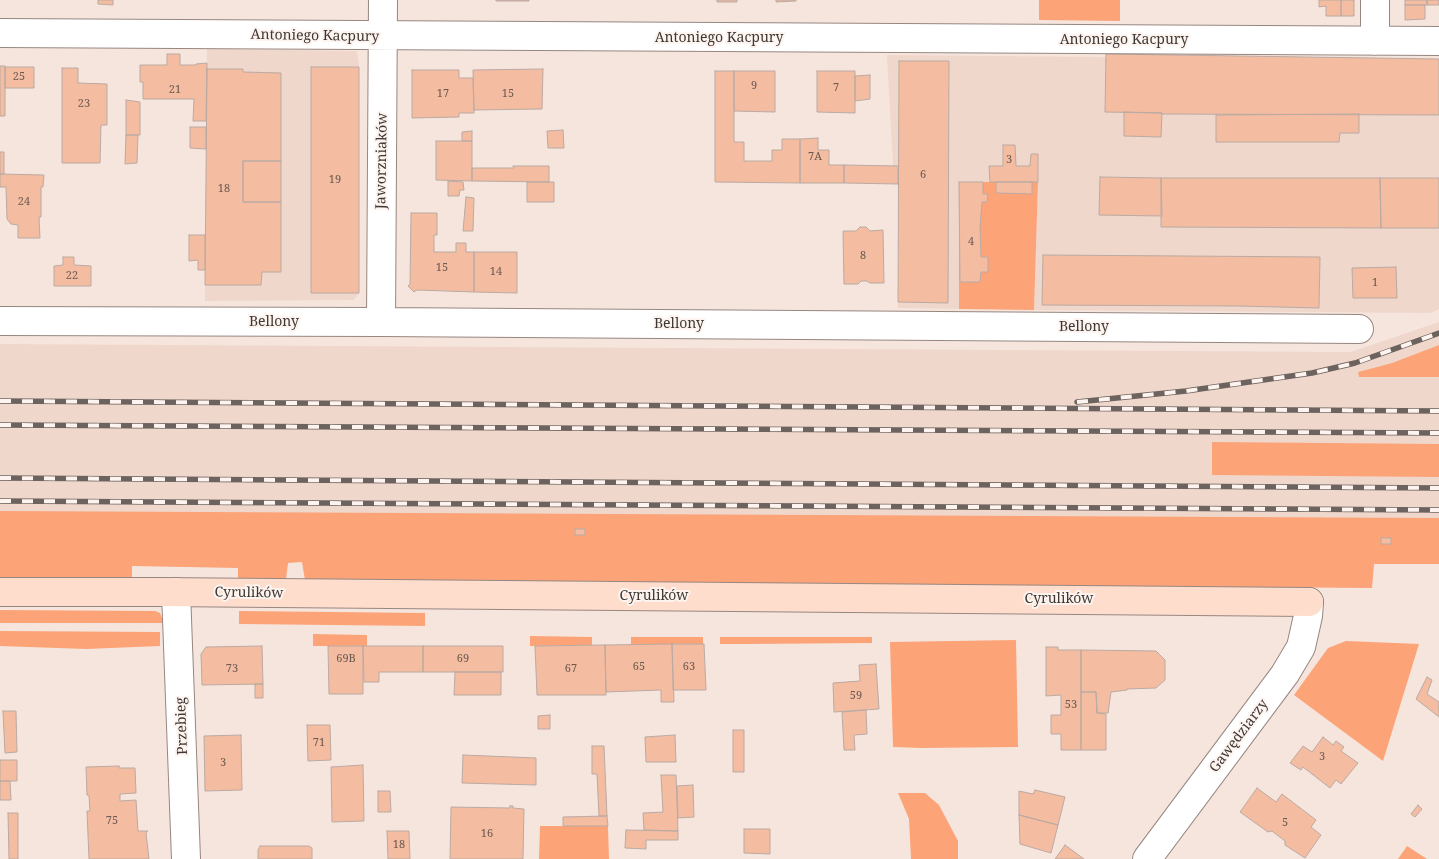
<!DOCTYPE html>
<meta charset="utf-8">
<style>
body{margin:0}
canvas{display:block;background:#f6e5dd}
</style>
<canvas width="1439" height="859"></canvas>
<script>
const ctx = document.querySelector('canvas').getContext('2d');
ctx.lineJoin = 'round';
function fill(path, color) {
  ctx.fillStyle = color;
  ctx.fill(path, 'evenodd');
}
function shape(rows) {
  const path = new Path2D();
  for (const r of rows) {
    path.moveTo(r[0], r[1]);
    for (let i = 2; i < r.length; i += 2) path.lineTo(r[i], r[i + 1]);
  }
  return path;
}
function trace(path, color, width, dash) {
  ctx.strokeStyle = color;
  ctx.lineWidth = width;
  ctx.lineCap = dash ? 'butt' : 'round';
  ctx.setLineDash(dash || []);
  ctx.stroke(path);
}
function write(font, color, halo, rows, align = 'center') {
  ctx.font = font + ' "Noto Serif",serif';
  ctx.lineWidth = 4;
  ctx.setLineDash([]);
  ctx.textBaseline = 'middle';
  ctx.strokeStyle = halo;
  ctx.fillStyle = color;
  for (const [text, x, y, turn = 0] of rows) {
    ctx.save();
    ctx.translate(x, y);
    ctx.rotate((+turn || 0) * Math.PI / 180);
    ctx.textAlign = isNaN(turn) ? turn : align;
    if (halo) ctx.strokeText(text, 0, 0);
    ctx.fillText(text, 0, 0);
    ctx.restore();
  }
}
const built = shape([
 [207,49,357,51,359,67,359,293,354,300,205,301],
 [1106,54,1439,59,1439,309,1430,313,1034,310,1038,182,960,182,959,309,898,308,898,167,893,166,887,55,1106,57],
 [1439,322,1439,345,1392,363,1358,372,1360,377,1439,377,1439,564,657,558,0,551,0,344,1351,352]
]);
const green = shape([
 [1039,0,1120,0,1120,21,1039,20],
 [959,182,1038,182,1034,310,959,309],
 [1439,345,1439,377,1359,377,1358,372,1392,363],
 [1212,442,1439,444,1439,477,1212,475],
 [0,511,1439,518,1439,564,1374,564,1372,588,305,580,302,562,288,563,286,579,238,580,238,568,132,566,132,579,0,578],
 [0,610,155,611,160,613,164,623,0,623],
 [239,611,425,613,425,626,239,624],
 [0,631,160,632,160,646,86,649,0,646],
 [313,634,367,635,367,646,313,646],
 [530,636,592,637,592,645,530,646],
 [631,637,703,637,703,644,631,645],
 [720,637,872,637,872,643,744,644,720,644],
 [1016,640,1018,747,921,748,893,747,890,642],
 [1346,641,1419,644,1383,761,1294,695,1328,648],
 [898,793,925,793,939,805,958,841,958,859,911,859,909,819],
 [540,826,608,826,609,859,539,859],
 [1407,846,1427,859,1398,859]
]);
const building = shape([
 [98,0,113,0,113,5,98,4,98,0],
 [496,0,529,0,529,1,496,1,496,0],
 [717,0,737,0,737,2,717,2,717,0],
 [776,0,796,0,796,1,776,2,776,0],
 [1319,0,1341,0,1341,16,1326,16,1326,6,1319,7,1319,0],
 [1341,0,1354,0,1354,16,1341,16,1341,0],
 [1405,0,1427,0,1427,5,1405,5,1405,0],
 [1427,0,1439,0,1439,5,1427,5,1427,0],
 [1405,5,1425,5,1425,19,1405,20,1405,5],
 [167,54,180,54,180,65,196,65,196,64,207,63,206,121,193,121,194,99,143,99,143,82,140,82,140,65,167,65,167,54],
 [1106,54,1439,59,1439,115,1162,114,1162,113,1105,112,1106,54],
 [899,61,949,61,948,303,898,302,899,61],
 [0,66,5,66,5,116,0,116,0,66],
 [5,67,34,67,34,88,5,88,5,67],
 [311,67,359,67,359,293,311,293,311,67],
 [62,68,78,68,78,83,107,84,107,125,101,125,100,163,62,163,62,68],
 [207,69,243,69,243,72,281,73,281,161,243,161,243,202,281,202,281,272,262,272,261,285,205,285,207,69],
 [543,69,542,109,474,110,473,70,543,69],
 [412,70,459,70,459,78,473,78,474,113,459,113,459,117,412,118,412,70],
 [715,71,734,71,734,142,744,142,744,161,772,161,772,150,782,150,782,139,800,139,800,183,715,182,715,71],
 [734,71,775,71,775,112,734,111,734,71],
 [817,71,855,71,855,113,817,112,817,71],
 [870,75,870,99,855,101,855,76,870,75],
 [126,100,140,102,140,135,126,135,126,100],
 [1124,112,1162,113,1161,137,1124,136,1124,112],
 [1359,114,1359,133,1340,133,1339,142,1216,142,1216,115,1359,114],
 [190,127,206,127,206,149,190,148,190,127],
 [563,130,564,148,548,148,547,131,563,130],
 [472,131,472,141,462,141,462,132,472,131],
 [126,135,138,135,137,163,125,164,126,135],
 [818,138,818,150,829,150,829,165,844,165,844,183,800,183,800,139,818,138],
 [436,141,472,141,472,181,436,180,436,141],
 [1003,145,1015,145,1016,166,1030,166,1031,154,1038,154,1038,182,990,182,989,166,1003,166,1003,145],
 [0,152,4,152,4,174,0,174,0,152],
 [243,161,281,161,281,202,243,202,243,161],
 [844,165,898,166,898,184,844,183,844,165],
 [513,166,549,166,549,182,472,181,472,168,514,168,513,166],
 [0,174,44,175,43,187,41,187,41,217,39,217,40,238,18,238,18,225,11,224,7,219,6,187,0,187,0,174],
 [1100,177,1161,178,1162,216,1099,215,1100,177],
 [1161,178,1380,178,1381,228,1161,227,1161,178],
 [1380,178,1439,178,1439,228,1381,228,1380,178],
 [448,181,463,182,464,190,460,190,459,196,448,196,448,181],
 [527,182,554,182,554,202,527,202,527,182],
 [959,182,983,182,983,194,988,194,987,202,982,202,980,228,981,257,988,257,988,272,981,272,980,282,960,282,959,182],
 [996,182,1032,182,1032,194,996,193,996,182],
 [466,197,474,198,473,231,463,231,466,197],
 [411,213,437,213,437,235,434,235,434,252,456,252,456,243,466,243,466,252,474,252,474,292,417,290,414,292,408,286,410,284,411,213],
 [860,227,866,227,870,231,883,230,884,283,870,283,867,281,861,281,858,284,844,284,843,231,856,231,860,227],
 [189,235,205,235,205,270,198,270,198,260,189,261,189,235],
 [474,252,517,252,517,293,474,292,474,252],
 [1043,255,1320,257,1319,308,1238,306,1042,305,1043,255],
 [63,257,74,257,74,265,91,266,91,286,54,286,54,266,63,265,63,257],
 [1396,267,1397,298,1353,298,1352,268,1396,267],
 [575,529,585,529,585,535,575,535,575,529],
 [1381,538,1391,538,1391,544,1381,544,1381,538],
 [672,644,674,702,661,702,661,690,606,692,605,645,672,644],
 [672,644,704,644,706,690,673,690,672,644],
 [605,645,606,695,537,695,535,646,605,645],
 [262,646,263,684,202,685,201,654,206,647,262,646],
 [328,646,363,646,363,694,329,694,328,646],
 [363,646,423,646,423,672,379,672,379,682,364,682,363,646],
 [423,646,503,646,503,672,423,672,423,646],
 [1046,647,1058,647,1058,650,1081,650,1081,750,1061,750,1061,734,1051,734,1051,715,1061,715,1061,695,1046,696,1046,647],
 [1081,650,1156,651,1165,660,1165,680,1156,688,1127,689,1127,690,1111,692,1108,713,1097,713,1096,692,1081,692,1081,650],
 [876,664,879,709,834,712,833,683,860,681,859,665,876,664],
 [455,672,501,672,501,695,454,695,455,672],
 [1427,677,1432,680,1427,694,1439,702,1439,717,1416,699,1427,677],
 [255,684,263,684,263,698,255,698,255,684],
 [1081,692,1096,692,1097,713,1106,714,1106,750,1081,750,1081,692],
 [866,710,867,734,854,735,855,750,844,750,842,712,866,710],
 [3,711,16,711,17,752,5,753,3,711],
 [550,715,550,729,538,729,538,716,550,715],
 [307,725,330,725,331,760,308,761,307,725],
 [733,730,744,730,744,772,733,772,733,730],
 [241,735,242,790,205,791,204,736,241,735],
 [675,735,676,762,646,762,645,737,675,735],
 [1323,737,1333,745,1336,741,1344,747,1341,751,1358,763,1341,784,1336,780,1330,788,1303,767,1301,770,1290,763,1303,746,1312,752,1323,737],
 [592,746,604,746,607,816,599,816,597,774,592,774,592,746],
 [463,755,536,758,536,785,462,783,463,755],
 [0,760,17,760,17,781,0,781,0,760],
 [363,765,364,821,332,822,331,767,363,765],
 [119,766,119,768,135,768,136,793,120,794,120,801,136,800,138,831,148,831,146,833,149,859,89,859,87,811,90,811,89,796,87,795,86,767,119,766],
 [661,775,676,775,678,831,644,830,643,813,663,812,661,775],
 [0,781,10,781,11,800,0,800,0,781],
 [693,785,694,817,678,818,677,786,693,785],
 [1257,788,1276,802,1282,794,1316,820,1311,827,1321,835,1305,858,1285,845,1285,841,1272,831,1268,832,1240,812,1257,788],
 [1035,790,1065,797,1058,825,1019,815,1019,791,1033,794,1035,790],
 [378,791,390,791,391,812,378,812,378,791],
 [1418,805,1422,809,1415,817,1411,814,1418,805],
 [510,806,513,806,513,808,524,809,523,859,450,859,451,807,510,808,510,806],
 [8,813,18,813,18,859,9,859,8,813],
 [1019,815,1058,825,1051,853,1020,844,1019,815],
 [607,816,608,826,563,826,563,817,607,816],
 [744,829,770,829,770,854,744,853,744,829],
 [626,830,678,831,678,840,646,840,646,849,625,848,626,830],
 [387,831,409,831,410,859,388,859,387,831],
 [1065,845,1084,859,1055,859,1065,845],
 [260,846,309,846,312,848,312,859,258,859,258,850,260,846]
]);
const street = shape([
 [1375,0,1375,41],
 [0,33,1439,41],
 [0,321,381,322,1359,329],
 [381,322,383,0],
 [176,592,186,859],
 [1147,859,1285,674,1301,647,1308,616,1309,602]
]);
const secondary = shape([
 [0,592,159,592,1309,602]
]);
const rail = shape([
 [0,401,1439,411],
 [1077,402,1186,391,1312,373,1355,363,1439,333],
 [0,425,1439,433],
 [0,478,1439,488],
 [0,501,1439,510]
]);
const numberNames = [
 ["25",19,77],
 ["9",754,86],
 ["7",836,88],
 ["21",175,90],
 ["17",443,94],
 ["15",508,94],
 ["23",84,104],
 ["7A",815,157],
 ["3",1009,160],
 ["6",923,175],
 ["19",335,180],
 ["18",224,189],
 ["24",24,202],
 ["4",971,242],
 ["8",863,256],
 ["15",442,268],
 ["14",496,272],
 ["22",72,276],
 ["1",1375,283],
 ["69B",346,659],
 ["69",463,659],
 ["65",639,667],
 ["63",689,667],
 ["73",232,669],
 ["67",571,669],
 ["59",856,696],
 ["53",1071,705],
 ["71",319,743],
 ["3",1322,757],
 ["3",223,763],
 ["75",112,821],
 ["5",1285,823],
 ["16",487,834],
 ["18",399,845]
];
const streetNames = [
 ["Antoniego Kacpury",315,36,1],
 ["Antoniego Kacpury",719,38],
 ["Antoniego Kacpury",1124,40],
 ["Jaworzniaków",382,161,-89],
 ["Bellony",274,322],
 ["Bellony",679,324],
 ["Bellony",1084,327],
 ["Cyrulików",249,593,1],
 ["Cyrulików",654,596],
 ["Cyrulików",1059,599],
 ["Przebieg",182,726,-92],
 ["Gawędziarzy",1239,736,-53]
];
fill(built, '#f0d7cc');
fill(green, '#fca378');
fill(building, '#f4bca1');
trace(building, '#baaaa3', 1);
trace(street, '#978780', 30);
trace(secondary, '#978780', 30);
trace(street, '#fff', 28);
trace(secondary, '#ffddcd', 28);
trace(rail, '#6c635f', 5.5);
trace(rail, '#fef4ef', 4, [11]);
write('11px', '#6c5950', null, numberNames);
write('14px', '#3e3835', '#fef4ef', streetNames);
</script>
